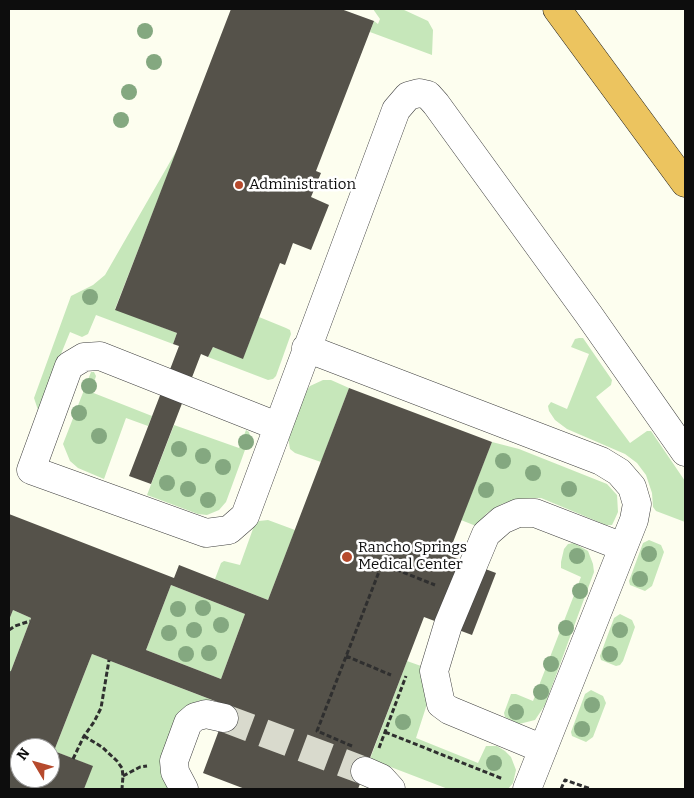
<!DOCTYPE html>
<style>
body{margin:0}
#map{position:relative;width:694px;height:798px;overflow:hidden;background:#fdfeef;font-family:Bitter,serif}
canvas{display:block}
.frame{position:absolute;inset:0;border:10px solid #0d0d0d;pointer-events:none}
.north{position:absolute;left:10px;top:738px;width:50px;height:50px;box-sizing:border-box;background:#fff;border:1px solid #9e9e9e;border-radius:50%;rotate:307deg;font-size:14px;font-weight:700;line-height:20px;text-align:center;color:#0d0d0d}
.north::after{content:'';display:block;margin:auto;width:18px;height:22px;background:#b64a2d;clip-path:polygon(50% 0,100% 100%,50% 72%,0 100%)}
</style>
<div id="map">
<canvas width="694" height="798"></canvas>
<div class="frame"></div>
<div class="north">N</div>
</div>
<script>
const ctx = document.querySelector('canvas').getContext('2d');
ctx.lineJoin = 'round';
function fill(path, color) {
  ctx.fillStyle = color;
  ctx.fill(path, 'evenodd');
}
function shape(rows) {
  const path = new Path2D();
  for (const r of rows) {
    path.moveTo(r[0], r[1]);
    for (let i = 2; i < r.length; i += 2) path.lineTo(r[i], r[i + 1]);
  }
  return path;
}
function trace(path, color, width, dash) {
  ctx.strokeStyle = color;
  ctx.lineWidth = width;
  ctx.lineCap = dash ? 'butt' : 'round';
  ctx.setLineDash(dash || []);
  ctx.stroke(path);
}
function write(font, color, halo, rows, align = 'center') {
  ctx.font = font + ' Bitter,serif';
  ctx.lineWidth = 5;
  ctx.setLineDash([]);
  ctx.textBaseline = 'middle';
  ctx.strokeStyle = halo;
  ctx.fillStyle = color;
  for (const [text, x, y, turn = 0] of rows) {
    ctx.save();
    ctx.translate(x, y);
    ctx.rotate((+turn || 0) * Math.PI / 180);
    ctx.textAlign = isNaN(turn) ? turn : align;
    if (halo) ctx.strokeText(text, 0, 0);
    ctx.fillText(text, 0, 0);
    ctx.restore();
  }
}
const green = shape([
 [373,9,402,9,428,21,433,30,432,55,370,32,374,21,378,24,380,19],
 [178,148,115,309,177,333,173,344,96,315,88,334,82,337,70,332,38,410,34,398,71,296,93,285,105,275],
 [259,317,286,328,290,330,291,334,276,376,273,379,268,380,208,357,213,347,243,358],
 [579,338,583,338,612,380,611,385,596,397,630,443,647,431,651,431,685,481,685,522,656,511,653,507,652,493,646,475,637,463,625,454,567,429,555,420,549,411,548,406,551,402,567,409,589,354,571,347,575,339],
 [91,372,94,372,96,376,91,392,152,416,148,426,126,418,104,479,78,468,70,461,63,444],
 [323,380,331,380,349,388,321,462,295,453,290,449,288,437,304,394,310,386],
 [174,425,239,448,246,430,249,432,250,436,241,461,226,502,219,510,207,515,198,514,147,495],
 [492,442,519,449,607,484,617,495,618,512,614,521,612,525,606,525,541,498,530,498,516,499,502,504,487,513,476,526,461,520],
 [268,520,295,530,268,600,215,579,221,563,224,561,240,565,254,526,259,521],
 [649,540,661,545,664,552,652,586,645,591,630,585,629,581,643,543],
 [574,543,588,551,593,564,594,572,545,705,535,720,519,724,505,717,504,713,511,694,516,694,533,701,581,577,561,568,561,562,564,549,568,544],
 [171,585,245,614,221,679,146,650],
 [13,610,31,618,9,676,9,620],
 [620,614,632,620,635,627,623,661,620,665,616,666,601,660,600,656,614,618],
 [92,654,212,700,198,701,186,707,177,715,167,741,160,763,162,775,170,789,84,789,92,766,54,751],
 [407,661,421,666,427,704,416,738,478,763,486,746,497,746,505,751,511,757,516,770,513,783,508,789,448,789,370,759],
 [591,690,603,696,606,703,593,737,586,742,572,736,571,732,585,694]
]);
const building = shape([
 [231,9,341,9,374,21,316,171,321,173,311,197,329,205,311,250,293,243,285,265,280,263,243,359,213,347,208,357,201,354,151,484,129,476,179,346,173,344,177,333,115,310],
 [349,388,492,442,448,555,496,573,472,635,424,617,358,789,245,789,203,773,228,706,92,654,54,751,93,766,84,789,9,789,9,676,31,618,13,610,9,620,9,514,174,578,179,565,268,600],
 [171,585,245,614,221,679,146,650],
 [20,748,50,748,50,778,20,778]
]);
const minorTunnel = shape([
 [224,718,365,771]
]);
const path = shape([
 [9,630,15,626,30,621],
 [346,656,391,675],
 [9,672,10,673],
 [385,732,503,779],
 [84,736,102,747,117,761,122,768,123,776,122,789],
 [352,746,317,731,382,564,435,585],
 [379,748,406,676],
 [73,759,84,736,94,722,101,708,109,660],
 [123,776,140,767,147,766],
 [561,789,565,780,591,789]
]);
const minor = shape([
 [306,348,601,461,619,472,632,487,637,504,634,520,527,789],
 [277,426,100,356,84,357,69,366,31,470,206,533,229,530,245,516,396,110,408,96,419,93,428,95,436,104,589,315,685,452],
 [543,749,449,710,441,704,434,671,448,625,486,534,502,520,518,513,535,513,623,547],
 [365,771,381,778,391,789],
 [184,789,175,772,174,761,188,723,195,717,206,714,224,718]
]);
const highway = shape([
 [557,9,685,183]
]);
const trees = [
 [145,31],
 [154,62],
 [129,92],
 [121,120],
 [90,297],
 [89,386],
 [79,413],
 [99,436],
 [246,442],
 [179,449],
 [203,456],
 [503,461],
 [223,467],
 [533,473],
 [167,483],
 [188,489],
 [569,489],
 [486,490],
 [208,500],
 [649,554],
 [577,556],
 [640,579],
 [580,591],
 [203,608],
 [178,609],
 [221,625],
 [566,628],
 [194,630],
 [620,630],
 [169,633],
 [209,653],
 [186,654],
 [610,654],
 [551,664],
 [541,692],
 [592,705],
 [516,712],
 [403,722],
 [582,729],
 [494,763]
];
const markers = [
 [239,185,5,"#b64a2d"],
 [347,557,6,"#b64a2d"]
];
const poiNames = [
 ["Administration",249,185],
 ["Rancho Springs",358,548],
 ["Medical Center",358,565]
];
fill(green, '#c6e7ba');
fill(building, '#55524a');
trace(minorTunnel, '#d9dacd', 28, [28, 14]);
trace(minor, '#404040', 29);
trace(highway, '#1e1e1e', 29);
trace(path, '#2f2f2f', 3, [5, 2.5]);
trace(minor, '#fff', 28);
trace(highway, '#ecc45f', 28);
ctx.fillStyle = '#84a880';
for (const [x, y] of trees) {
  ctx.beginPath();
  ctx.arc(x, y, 8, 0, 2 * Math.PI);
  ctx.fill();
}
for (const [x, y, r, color] of markers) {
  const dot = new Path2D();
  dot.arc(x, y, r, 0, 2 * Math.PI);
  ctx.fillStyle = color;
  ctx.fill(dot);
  trace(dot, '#fff', 2);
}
write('15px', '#0d0d0d', '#fff', poiNames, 'left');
</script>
